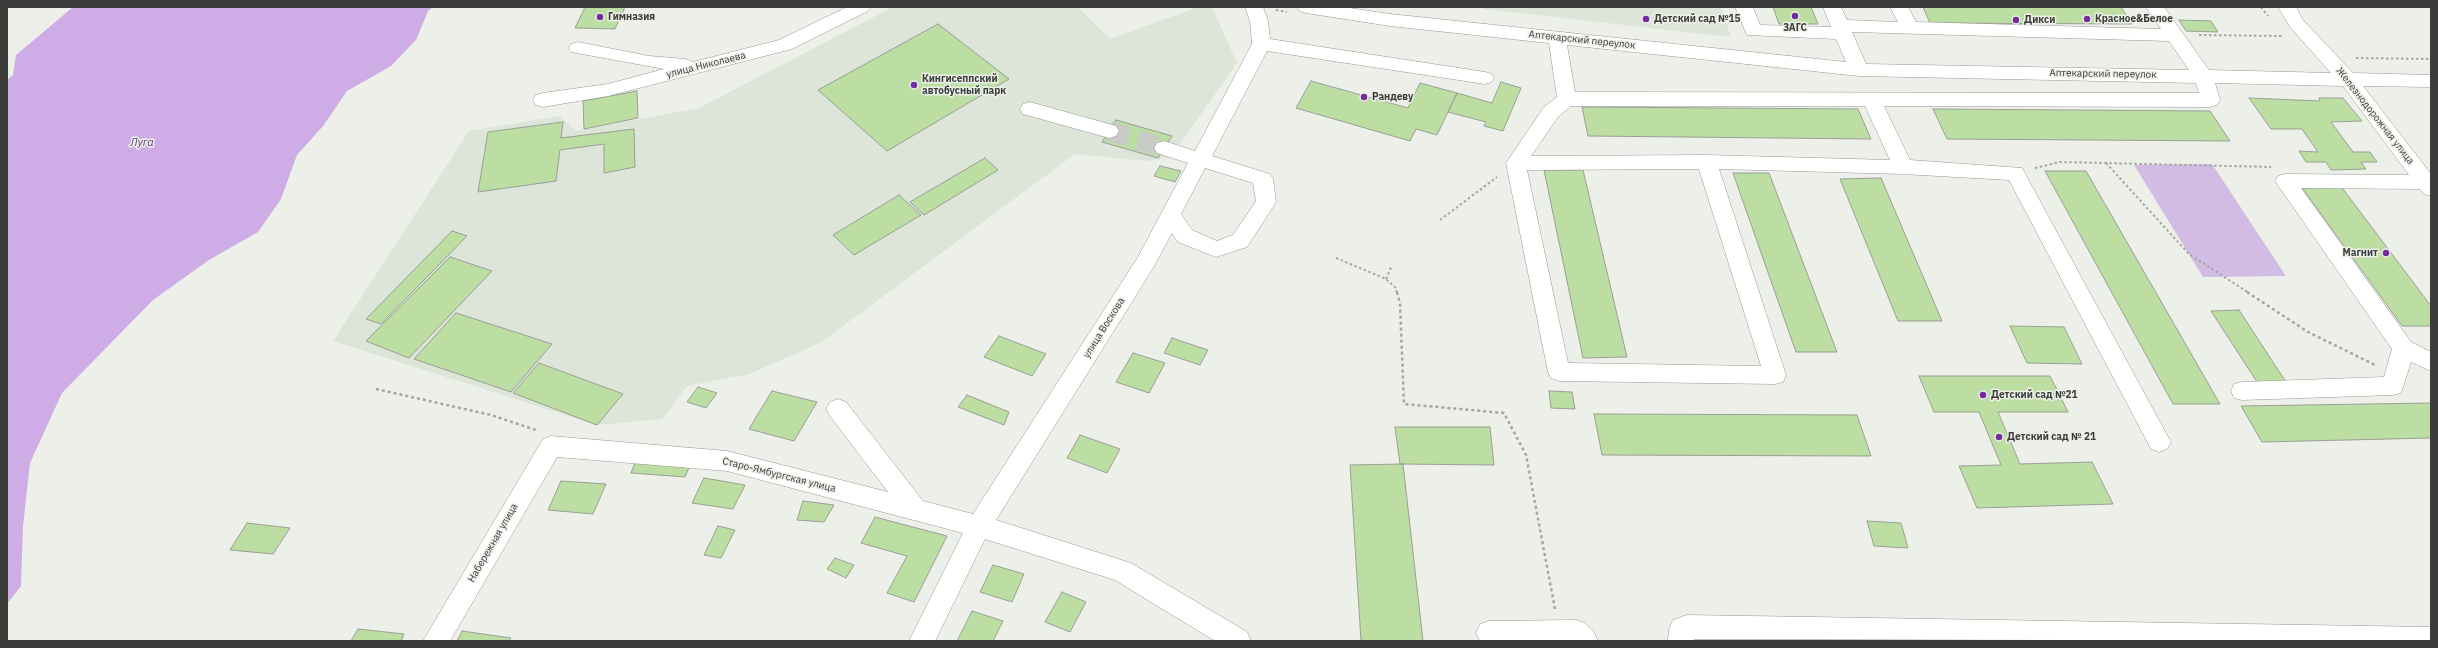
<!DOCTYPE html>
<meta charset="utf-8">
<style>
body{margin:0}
#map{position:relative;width:2438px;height:648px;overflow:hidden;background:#ecf0e9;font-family:"IBM Plex Sans",sans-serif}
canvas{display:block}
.frame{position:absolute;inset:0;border:8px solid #3c3d3a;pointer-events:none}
</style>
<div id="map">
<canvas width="2438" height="648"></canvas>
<div class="frame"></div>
</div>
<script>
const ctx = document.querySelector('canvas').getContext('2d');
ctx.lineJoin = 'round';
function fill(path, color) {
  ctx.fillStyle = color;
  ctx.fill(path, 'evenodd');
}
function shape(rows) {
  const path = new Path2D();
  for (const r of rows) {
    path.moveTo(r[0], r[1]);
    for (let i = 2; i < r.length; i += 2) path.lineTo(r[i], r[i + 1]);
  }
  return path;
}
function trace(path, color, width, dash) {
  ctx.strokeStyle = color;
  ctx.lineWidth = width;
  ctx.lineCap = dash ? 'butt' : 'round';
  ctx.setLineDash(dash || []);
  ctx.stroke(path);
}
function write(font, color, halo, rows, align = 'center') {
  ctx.font = font + ' "IBM Plex Sans",sans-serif';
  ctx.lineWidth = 3;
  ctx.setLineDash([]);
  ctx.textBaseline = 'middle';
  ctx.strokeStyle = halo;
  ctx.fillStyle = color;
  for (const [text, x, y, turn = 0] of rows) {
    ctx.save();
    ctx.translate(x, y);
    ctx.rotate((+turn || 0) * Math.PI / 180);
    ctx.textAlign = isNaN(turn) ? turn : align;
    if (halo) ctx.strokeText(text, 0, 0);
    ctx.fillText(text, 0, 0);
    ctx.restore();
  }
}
const built = shape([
 [893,7,1078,7,1110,39,1198,7,1212,7,1237,63,1170,158,1146,161,1075,154,820,343,749,374,687,386,662,419,597,425,333,341,469,131,560,116,576,131,699,108],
 [1483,7,1721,7,1731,37,1483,9]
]);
const green = shape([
 [2212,164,2286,276,2203,277,2134,165]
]);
const water = shape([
 [73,7,433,7,428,11,416,40,391,66,347,91,323,126,297,155,281,199,258,232,209,260,153,300,62,393,30,463,23,526,21,586,7,604,7,80,13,75,16,55]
]);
const building = shape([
 [585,7,625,7,615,29,575,28,585,7],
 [1773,7,1811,7,1818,24,1779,24,1773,7],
 [1923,7,2121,7,2132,24,1930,23,1923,7],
 [2179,20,2211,21,2218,32,2186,31,2179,20],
 [938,24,1009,79,887,151,818,90,938,24],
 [1311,81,1408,108,1420,83,1457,93,1437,135,1416,129,1410,141,1296,108,1311,81],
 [1501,82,1521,88,1503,131,1484,126,1486,122,1448,112,1457,93,1492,103,1501,82],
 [637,91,638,118,584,129,583,101,637,91],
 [2249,98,2320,101,2319,98,2343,98,2362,121,2331,122,2353,152,2370,152,2377,162,2361,162,2366,169,2331,170,2326,162,2306,162,2299,151,2318,152,2302,129,2271,129,2249,98],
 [1582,107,1858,109,1871,139,1588,136,1582,107],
 [1933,109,2210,111,2230,141,1947,139,1933,109],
 [1116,120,1172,136,1158,158,1102,142,1116,120],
 [563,122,561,138,634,129,635,167,604,173,604,144,560,150,556,181,478,192,488,132,563,122],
 [985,158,998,170,924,215,910,202,985,158],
 [1160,166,1181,171,1175,182,1154,176,1160,166],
 [1544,170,1583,170,1627,357,1583,358,1544,170],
 [2045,171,2086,171,2220,404,2173,404,2045,171],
 [1733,173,1769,173,1837,352,1796,352,1733,173],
 [1881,178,1942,321,1898,321,1840,179,1881,178],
 [2300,185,2340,185,2431,306,2431,326,2402,326,2300,185],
 [899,195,921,215,854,255,833,235,899,195],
 [452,231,467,236,381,324,366,319,452,231],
 [450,257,492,271,409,358,366,341,450,257],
 [2239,310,2286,382,2257,382,2211,311,2239,310],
 [456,313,552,344,511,392,414,359,456,313],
 [2010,326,2064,327,2082,364,2027,363,2010,326],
 [999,336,1046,354,1032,376,984,357,999,336],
 [1172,338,1208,350,1200,365,1164,353,1172,338],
 [1133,353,1165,363,1149,393,1116,382,1133,353],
 [539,363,623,394,597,425,513,393,539,363],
 [1919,376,2050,376,2068,412,1998,412,2020,464,2092,462,2113,504,1977,508,1959,466,2001,465,1979,412,1934,412,1919,376],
 [698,387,717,393,706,408,687,402,698,387],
 [772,391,817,402,794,441,749,429,772,391],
 [1549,391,1572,392,1575,409,1551,408,1549,391],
 [967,395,1009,412,1004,425,958,407,967,395],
 [2431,403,2431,438,2262,442,2241,406,2431,403],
 [1594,414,1857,415,1871,456,1602,455,1594,414],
 [1395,427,1490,427,1494,465,1400,464,1395,427],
 [1080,435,1120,449,1107,473,1067,458,1080,435],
 [636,460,690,465,685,477,631,473,636,460],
 [1403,464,1423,641,1361,641,1350,465,1403,464],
 [704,478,745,485,733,509,692,503,704,478],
 [561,481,606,484,593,514,548,510,561,481],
 [803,501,834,505,824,522,797,520,803,501],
 [875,517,947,536,914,602,887,593,907,556,861,543,875,517],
 [1867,521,1901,523,1908,548,1874,546,1867,521],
 [247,523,290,528,273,554,230,550,247,523],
 [718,526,735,530,721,558,704,555,718,526],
 [835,558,854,565,846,578,827,569,835,558],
 [993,565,1024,574,1012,602,980,592,993,565],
 [1062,592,1086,602,1070,632,1045,622,1062,592],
 [972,611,1003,621,993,641,957,641,972,611],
 [358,629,404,634,401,641,351,641,358,629],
 [462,631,511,638,509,641,457,641,462,631]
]);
const minorTunnel = shape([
 [1109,131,1164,148]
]);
const pathFar1 = shape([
 [2261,7,2268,16],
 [1276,10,1287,12],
 [2199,35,2282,36],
 [2356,58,2431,59],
 [2106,163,2189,254,2249,293],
 [2035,168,2060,162,2271,167],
 [1440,220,1497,177],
 [1336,258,1386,279,1396,288,1397,293],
 [1386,279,1392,265]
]);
const path = shape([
 [1397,292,1400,304,1404,404,1504,413,1526,455,1555,609],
 [2247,292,2308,332,2375,365],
 [376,389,491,415,536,430]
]);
const minor = shape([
 [847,7,871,7,868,11,792,49,608,96,543,107,536,105,533,100,536,95,543,93,608,84,664,69,571,52,569,48,571,44,578,42,649,56,685,59,693,62,779,40,847,7],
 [1245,7,1263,7,1268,21,1270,39,1485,72,1492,74,1494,78,1492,82,1485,84,1267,51,1212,156,1270,174,1273,179,1276,202,1273,207,1247,247,1216,257,1178,242,1172,233,1153,268,996,520,1131,563,1247,632,1251,641,1215,641,1115,580,985,539,935,641,909,641,963,533,727,471,557,457,450,641,423,641,543,439,551,436,727,451,888,492,830,416,826,409,830,402,838,399,846,402,923,501,973,514,1138,257,1188,163,1157,153,1154,148,1157,143,1164,141,1195,151,1252,44,1250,21,1245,7],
 [1205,168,1253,183,1256,201,1233,235,1217,241,1192,230,1181,214,1205,168],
 [1297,7,1343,7,1390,14,1846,62,1836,39,1747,35,1735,7,1753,7,1760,25,1831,27,1823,7,1841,7,1847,20,1898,22,1890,7,1908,7,1916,22,2161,29,2146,7,2164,7,2209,70,2331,73,2290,27,2278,7,2296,7,2303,20,2353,73,2431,75,2431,87,2363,86,2431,174,2431,196,2424,194,2420,189,2301,188,2411,342,2431,352,2431,371,2411,362,2401,393,2393,395,2242,400,2234,398,2231,391,2234,384,2242,382,2384,377,2392,349,2275,181,2278,176,2285,174,2409,175,2343,86,2215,83,2220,100,2217,105,2210,107,1884,106,1910,160,2022,168,2167,435,2171,442,2167,449,2159,452,2151,449,2009,180,1903,174,1719,169,1786,375,1783,382,1775,384,1559,381,1551,378,1548,372,1506,163,1544,107,1557,97,1549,43,1390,26,1306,13,1300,11,1297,7],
 [1852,32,2169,41,2189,70,1866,64,1852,32],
 [1567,45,1859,76,2196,83,2199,93,1575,92,1567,45],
 [1571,106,1865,106,1890,160,1707,155,1531,156,1558,117,1571,106],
 [1699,169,1761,366,1568,363,1527,170,1699,169],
 [1030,102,1116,126,1119,131,1116,136,1109,138,1023,114,1020,109,1023,104,1030,102],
 [1687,615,2431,627,2431,641,1694,639,1694,641,1668,641,1669,629,1673,620,1687,615],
 [1576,620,1585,623,1594,632,1598,641,1480,641,1476,633,1480,624,1489,621,1576,620]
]);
const markers = [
 [1795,16,4,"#742b9e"],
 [600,17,4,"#742b9e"],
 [1646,19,4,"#742b9e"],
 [2087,19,4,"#742b9e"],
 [2016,20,4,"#742b9e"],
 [914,85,4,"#742b9e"],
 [1364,97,4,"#742b9e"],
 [2386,253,4,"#742b9e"],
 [1983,395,4,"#742b9e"],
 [1999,437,4,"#742b9e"]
];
const poiNames = [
 ["Гимназия",608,17],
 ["Детский сад №15",1654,19],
 ["Красное&Белое",2095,19],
 ["Дикси",2024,20],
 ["ЗАГС",1795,28,"center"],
 ["Кингисеппский",922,79],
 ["автобусный парк",922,91],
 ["Рандеву",1372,97],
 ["Магнит",2378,253,"right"],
 ["Детский сад №21",1991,395],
 ["Детский сад № 21",2007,437]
];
const streetNames = [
 ["Аптекарский переулок",1582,40,6],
 ["улица Николаева",706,65,-14],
 ["Аптекарский переулок",2103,74,1],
 ["Железнодорожная улица",2375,116,52],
 ["улица Воскова",1104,328,-58],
 ["Старо-Ямбургская улица",779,475,14],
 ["Набережная улица",493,543,-60]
];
const waterNames = [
 ["Луга",142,143]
];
fill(built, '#dde5d8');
fill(green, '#d2bce4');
fill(water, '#ceade7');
fill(building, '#bcdea2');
trace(building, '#9a9e97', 1);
trace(minorTunnel, '#c9ccc6', 20, [20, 10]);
trace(minor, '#949891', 1);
trace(pathFar1, '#a4a6a1', 2, [2.5, 2.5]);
trace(path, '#a4a6a1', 2.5, [3, 3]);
fill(minor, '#fff');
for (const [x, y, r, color] of markers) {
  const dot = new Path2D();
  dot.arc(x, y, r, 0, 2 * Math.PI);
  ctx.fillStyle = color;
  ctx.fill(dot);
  trace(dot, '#ecf0e9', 1.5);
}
write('bold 10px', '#3c3d3a', '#ecf0e9', poiNames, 'left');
write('10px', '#3c3d3a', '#ecf0e9', streetNames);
write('italic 11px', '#5f367a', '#ecf0e9', waterNames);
</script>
